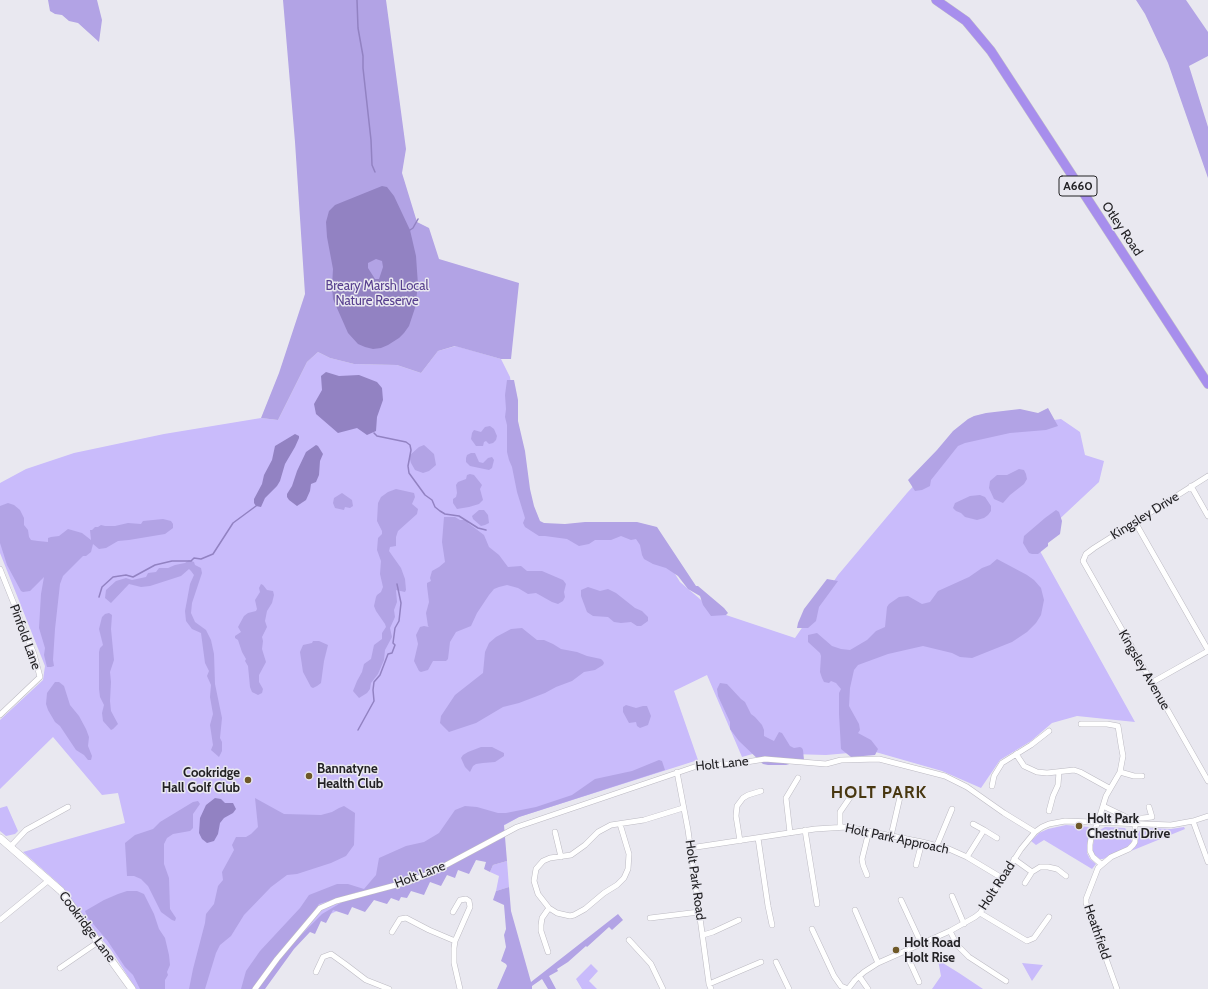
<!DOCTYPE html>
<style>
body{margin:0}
canvas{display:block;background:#e9e8f0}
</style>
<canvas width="1208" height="989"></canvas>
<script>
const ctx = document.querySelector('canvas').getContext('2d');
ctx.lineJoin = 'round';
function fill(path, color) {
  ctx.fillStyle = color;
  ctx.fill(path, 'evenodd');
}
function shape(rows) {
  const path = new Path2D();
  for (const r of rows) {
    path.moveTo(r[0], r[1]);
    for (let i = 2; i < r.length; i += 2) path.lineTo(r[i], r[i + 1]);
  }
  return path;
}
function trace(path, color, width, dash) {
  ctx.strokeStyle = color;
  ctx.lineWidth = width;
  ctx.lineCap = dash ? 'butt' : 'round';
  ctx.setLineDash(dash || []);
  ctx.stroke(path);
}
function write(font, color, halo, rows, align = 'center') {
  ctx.font = font + ' Cabin,sans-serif';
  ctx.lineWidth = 3;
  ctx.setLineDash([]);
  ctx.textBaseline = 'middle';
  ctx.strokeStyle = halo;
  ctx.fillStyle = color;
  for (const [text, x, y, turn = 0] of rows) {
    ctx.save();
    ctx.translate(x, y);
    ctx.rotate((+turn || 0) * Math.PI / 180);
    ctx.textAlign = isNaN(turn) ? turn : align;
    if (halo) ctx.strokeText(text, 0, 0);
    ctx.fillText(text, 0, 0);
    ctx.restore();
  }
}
const green = shape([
 [456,346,501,359,510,377,533,521,539,525,646,527,680,582,714,611,795,638,838,575,907,493,962,433,1061,419,1080,432,1085,455,1104,461,1099,482,1035,542,1135,722,1077,716,1052,723,1031,741,1000,760,981,788,942,771,872,751,826,755,756,753,742,757,707,675,674,691,698,760,519,817,424,870,322,918,277,965,257,989,136,989,111,950,91,927,58,883,23,852,125,823,118,793,102,795,53,737,0,789,0,720,43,680,45,666,0,553,0,483,26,469,74,453,164,434,261,418,278,420,307,362,318,352,330,358,354,364,397,365,421,373,438,351],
 [7,806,18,831,15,834,6,836,0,831,0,808],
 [1066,825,1089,827,1091,828,1087,844,1087,853,1090,859,1096,864,1092,869,1044,840,1036,845,1031,841,1039,833,1048,829],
 [1105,827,1125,828,1131,836,1132,842,1125,849,1103,859,1100,859,1093,854,1092,850,1094,840,1098,831],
 [1184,827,1185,829,1131,851,1136,846,1137,835,1141,829,1144,828,1171,829],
 [507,861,509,887,496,891,499,876,490,872,493,865],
 [938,960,959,973,983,989,932,989,941,976],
 [1022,963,1043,965,1032,981],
 [591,964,598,971,589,981,597,989,582,989,576,979]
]);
const forest = shape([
 [48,0,97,0,102,20,99,42,78,23,69,21,62,15,55,14,50,11],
 [283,0,386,0,406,149,402,173,417,222,429,228,439,259,519,283,511,359,501,359,455,346,438,351,421,373,397,365,354,364,330,358,318,352,307,362,278,420,261,418,279,373,305,294,295,142],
 [1136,0,1186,0,1208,32,1208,56,1189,66,1208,127,1208,178,1168,63,1145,14],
 [507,380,514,380,518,400,518,421,525,451,530,489,534,506,540,521,544,523,565,524,585,522,637,522,657,527,696,586,698,586,724,608,728,613,726,615,711,616,703,605,700,596,688,589,678,576,666,568,653,564,644,559,642,555,640,545,636,539,631,540,621,536,611,540,595,540,589,544,579,546,567,539,545,536,539,536,525,527,523,523,525,518,517,492,512,467,509,460,507,452,507,425,505,417,506,409,505,395],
 [1048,408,1058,426,1046,430,1010,433,965,443,958,446,931,480,930,486,922,490,915,491,908,480,937,450,953,431,968,419,974,416,986,413,1020,409,1038,413],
 [490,426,494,429,497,436,496,440,493,443,489,444,486,441,484,442,483,446,476,446,471,439,472,433,474,430,481,432,485,427],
 [424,445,434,454,436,465,429,471,423,473,415,470,411,463,409,456,419,447],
 [471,453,475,453,479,462,483,463,488,458,492,457,494,460,492,468,489,470,470,466,466,462,466,458,467,455],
 [1019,469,1024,470,1026,474,1027,479,1024,484,1010,495,1003,503,994,499,989,488,990,481,997,475,1007,475],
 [470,474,474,475,482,485,480,489,483,500,479,504,469,507,457,509,453,503,453,499,456,497,457,493,456,485,458,482,466,479,467,475],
 [396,489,414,493,415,497,412,504,418,509,417,514,398,531,396,537,396,546,390,547,389,551,401,568,405,579,406,590,405,592,396,590,397,602,394,610,395,617,390,628,392,637,385,650,384,660,378,674,371,683,370,689,367,693,359,698,353,691,357,681,362,672,364,664,371,659,374,645,382,639,382,633,386,627,385,624,376,611,374,606,376,597,377,595,381,592,383,587,380,574,381,561,377,550,378,538,382,534,382,531,377,521,378,503,381,497,388,492],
 [342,493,352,500,353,506,350,508,345,507,344,510,335,508,333,503,334,498],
 [980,495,985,497,991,506,991,511,988,515,984,518,977,520,965,517,961,513,956,511,953,508,955,503,970,496],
 [8,503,14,505,20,510,24,518,24,525,28,530,29,537,31,540,38,541,48,542,48,538,51,537,59,536,68,529,82,533,91,540,90,530,92,530,95,527,98,527,101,525,105,526,115,526,128,523,141,524,143,521,163,519,171,521,173,524,173,528,165,534,129,540,118,541,106,548,99,549,93,544,91,552,86,556,83,556,63,576,60,584,55,629,53,660,54,666,51,667,47,667,44,655,45,648,39,628,41,594,44,577,30,591,23,592,21,591,7,565,0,543,0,506],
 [479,510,484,510,488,515,489,523,485,525,481,526,473,519,472,516],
 [1056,510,1059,512,1062,521,1060,534,1048,543,1048,546,1038,554,1032,554,1029,553,1023,543,1024,536,1045,518],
 [444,517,455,517,460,520,467,520,468,523,484,535,489,547,499,555,508,567,521,566,527,571,542,571,563,580,566,584,564,592,565,597,563,601,558,604,552,602,536,593,528,594,518,588,507,585,499,587,494,589,489,595,477,613,471,626,456,632,450,642,448,659,446,661,433,661,428,670,421,672,419,671,414,661,418,644,416,635,420,627,424,626,429,627,428,626,426,613,429,602,427,586,427,583,431,581,430,578,432,571,439,567,445,562,442,542],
 [997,559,1027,575,1034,580,1041,588,1044,600,1041,615,1036,623,1027,632,1012,642,972,658,960,657,952,653,923,646,888,654,858,665,854,670,850,688,849,706,859,724,860,730,858,733,871,740,878,749,875,755,851,757,841,749,839,714,839,693,841,689,836,683,831,681,829,683,824,682,822,678,820,672,821,656,820,653,808,642,808,635,817,633,832,646,841,649,850,650,867,640,876,631,885,627,887,607,889,604,899,597,908,596,922,604,930,602,938,591,969,577,982,568,990,565],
 [189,560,194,562,195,565,201,568,202,573,192,603,191,613,195,622,206,630,211,640,214,654,215,684,222,718,220,738,222,742,222,751,219,757,211,750,213,745,210,725,213,714,210,697,211,685,207,676,209,671,205,663,201,633,192,629,186,621,185,611,190,584,194,575,191,571,189,569,181,576,150,586,141,587,129,584,111,603,105,598,106,590,116,581,126,578,132,580,146,577,148,573,156,572,159,568,168,568,175,565,185,563],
 [827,579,838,581,819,607,816,621,808,628,797,628,798,623,804,609],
 [261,584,263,585,267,590,273,591,274,595,272,603,267,611,265,621,267,627,262,637,263,641,262,649,266,662,259,675,259,682,263,689,262,693,258,695,252,692,250,687,248,666,245,661,246,659,242,652,238,640,235,638,235,636,241,632,238,627,244,616,248,613,256,611,257,609,255,600,260,592,259,588],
 [588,587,600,591,608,589,616,593,635,608,642,611,648,617,648,621,641,626,637,626,631,622,621,623,614,622,608,617,593,616,587,612,581,596,581,590],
 [109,613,112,615,111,629,114,660,110,672,111,682,110,701,111,711,118,724,113,729,111,730,103,721,102,713,104,705,100,697,99,689,99,652,100,648,103,645,99,629,102,617,105,614],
 [522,628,537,640,544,640,553,644,561,649,577,652,587,656,601,659,603,661,604,663,603,665,595,670,584,672,572,681,556,687,545,693,519,703,503,707,476,723,449,732,440,723,441,716,455,695,483,673,485,652,489,643,496,637,511,629],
 [313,641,319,641,328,645,324,661,321,683,317,686,313,688,311,687,303,672,300,652,303,645,312,643],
 [55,682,59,682,64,686,70,705,79,716,86,729,89,737,88,746,92,756,91,760,88,760,84,755,76,750,60,726,55,722,48,710,46,704,47,693],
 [720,683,727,684,741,699,745,702,751,714,755,717,762,725,764,730,764,736,774,741,779,732,782,733,790,746,794,748,800,747,802,748,803,750,804,760,786,765,768,765,763,764,739,741,730,729,730,722,718,696,717,689],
 [626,705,636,708,643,706,647,706,651,716,648,725,640,728,637,726,636,722,629,723,623,712,623,707],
 [481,747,492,747,504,753,504,756,495,762,483,763,476,764,473,766,470,772,465,767,461,758,463,755,468,752],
 [659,760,662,761,665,770,519,817,504,825,507,861,493,865,490,872,484,869,486,862,476,860,469,874,458,870,455,878,447,875,441,886,430,882,424,895,411,891,407,898,401,897,399,901,391,898,387,904,374,900,365,912,352,907,348,915,333,910,326,923,321,921,315,934,310,932,294,949,265,989,241,989,246,971,260,951,300,908,309,895,337,884,348,884,364,889,376,875,379,858,406,846,424,842,439,833,455,810,465,806,477,807,498,813,506,813,536,807,572,795,595,779,632,771],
 [361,891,322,914,274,962,279,953,287,943,299,933,319,904],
 [255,798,284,814,321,815,332,812,339,808,344,806,355,813,354,845,346,856,331,863,297,874,287,875,271,887,244,915,231,936,220,945,216,953,205,989,189,989,193,969,205,923,206,914,214,904,218,886,223,880,222,872,234,850,232,845,236,837,246,837,251,834,258,827],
 [198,801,200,804,193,814,193,828,190,831,173,834,167,838,164,844,164,864,169,878,170,909,176,918,175,921,172,920,161,912,148,886,141,879,134,876,127,876,125,843,135,835,153,829,160,822,193,802],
 [509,887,511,911,531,982,618,914,623,920,612,930,609,927,587,947,586,946,568,962,557,969,558,971,549,976,556,989,548,989,542,979,532,986,532,989,497,989,507,966,506,964,501,961,506,947,504,935,506,929,504,905,493,900,496,891],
 [127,891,137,891,144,894,154,914,159,929,165,938,169,955,170,965,167,972,168,975,165,980,165,989,140,989,133,975,125,967,107,940,88,918,85,911,104,900,118,894]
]);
const water = shape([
 [382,186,387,187,394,196,410,230,416,256,418,285,415,308,409,326,404,333,399,338,388,345,381,348,373,349,365,347,358,344,348,333,333,299,332,286,333,269,327,237,326,222,329,211,335,205],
 [376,259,382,261,383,267,379,279,375,279,368,268,368,263],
 [326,372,339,376,359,375,377,382,382,388,383,400,377,417,376,431,367,435,357,428,338,433,316,414,314,404,322,390,321,376],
 [295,434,299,436,299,438,295,447,285,464,280,481,277,486,265,498,261,507,256,506,254,503,254,499,262,484,264,475,272,460,275,446],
 [316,445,318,446,323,454,320,461,319,475,316,482,311,484,310,491,306,500,297,506,289,500,287,497,287,494,292,486,297,471,306,452],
 [215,798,221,799,225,803,233,803,236,809,233,813,224,818,220,823,218,834,214,841,207,843,202,839,199,833,200,818,206,805]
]);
const stream = shape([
 [357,0,358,28,363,56,363,68,371,140,372,165,375,172],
 [410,230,413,228,418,219],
 [374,433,377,436,406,442,410,445,411,450,408,466,409,473,425,495,432,500,435,507,440,511,445,514,459,516,478,528,486,530],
 [99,597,102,587,113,577,126,575,133,577,155,565,172,561,191,561,194,558,201,559,213,554,233,523,256,506],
 [358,730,374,701,373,690,374,682,380,675,388,654,392,653,395,645,393,643,395,628,399,621,401,603,397,584]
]);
const street = shape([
 [1208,476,1094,548,1086,554,1083,561,1208,781],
 [1191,486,1208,516],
 [1135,522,1208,650],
 [0,569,34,654,40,677,0,715],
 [1151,683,1208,651],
 [1081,724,1107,724,1118,726,1121,745,1123,756,1120,772,1106,796,1098,822,1091,838,1090,845,1090,851,1093,857,1101,864],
 [1016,754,1024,766,1037,772,1047,773,1074,770,1080,772,1109,788],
 [677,772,688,830,709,984,711,989],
 [1120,772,1134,776,1142,776],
 [992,786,994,776,1002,763,1031,745,1049,731],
 [1103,806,1128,818,1143,818,1152,817,1149,807],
 [1049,811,1053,796,1058,785,1059,772],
 [1193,821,1208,862],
 [620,824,629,854,628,869,624,878,617,885,604,893,585,909,574,915,570,916,557,913,549,908,538,894,534,881,536,869,543,861,550,858,571,855,585,845,598,832,611,825,644,820,683,808],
 [973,824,984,830],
 [840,827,840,812,851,796],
 [805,830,817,904],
 [555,832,561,857],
 [790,833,786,798,798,778],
 [891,836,900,797],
 [758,838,768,906,772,925],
 [740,841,736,816,737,806,743,798,748,795,761,791],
 [937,845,952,809],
 [10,847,26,830,68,807],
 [690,848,815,829,847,827,922,842,949,849,967,857,1002,878],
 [967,857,984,830,997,838],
 [1014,859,1032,872,1040,867,1048,867,1057,869,1066,876],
 [916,865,922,842],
 [867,875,863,865,862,859,869,831],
 [1025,883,1032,872],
 [952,896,964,924],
 [901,900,921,943],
 [855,910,878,963],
 [453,912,460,900,466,899,469,901,470,907,455,941,454,948,454,963,460,989],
 [980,913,1027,941,1034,938,1049,917],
 [650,918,699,912],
 [0,920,49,880],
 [812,929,834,976,841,986,848,989,855,980,864,972,878,963,950,931,975,917,980,913,1021,849,1035,832,1042,827,1049,824,1065,821,1171,825,1193,821,1208,816],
 [950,931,957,945,969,957,1006,981],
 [392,932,400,919,406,918,429,930,455,941],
 [703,935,713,932,739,920],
 [629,940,651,964,663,989],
 [905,951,919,982],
 [548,952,541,931,541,925,542,918,549,908],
 [776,962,789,989],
 [60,968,98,942],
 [316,972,323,957,331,954,345,964,366,980,389,989],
 [859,976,868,989],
 [709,984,761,962],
 [255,989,277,959,320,908,336,901,411,881,433,872,517,827,703,764,734,764,765,759,826,764,841,760,879,759,945,776,967,787,1004,813,1035,832],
 [1117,989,1086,903,1086,899,1098,868,1111,857,1129,849,1133,845,1135,842,1135,824]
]);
const secondary = shape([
 [0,838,61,891,132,989]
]);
const highway = shape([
 [936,0,966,21,991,51,1208,384]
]);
const markers = [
 [309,776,4,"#6e5827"],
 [248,780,4,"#6e5827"],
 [1079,826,4,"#6e5827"],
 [896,950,4,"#6e5827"]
];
const shields = [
 [1078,186,38]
];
const shieldNames = [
 ["A660",1078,186]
];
const streetNames = [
 ["Otley Road",1122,229,56],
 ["Kingsley Drive",1145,516,-32],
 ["Pinfold Lane",25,637,70],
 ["Kingsley Avenue",1144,670,60],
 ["Holt Lane",722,764,-6],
 ["Holt Park Approach",897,839,12],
 ["Holt Lane",420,875,-21],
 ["Holt Park Road",695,880,82],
 ["Holt Road",997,886,-57],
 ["Cookridge Lane",87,927,53],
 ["Heathfield",1097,932,71]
];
const parkNames = [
 ["Breary Marsh Local",377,286],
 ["Nature Reserve",377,301]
];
const poiNames = [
 ["Bannatyne",317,769],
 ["Health Club",317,784],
 ["Cookridge",240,773,"right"],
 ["Hall Golf Club",240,788,"right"],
 ["Holt Park",1087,819],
 ["Chestnut Drive",1087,834],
 ["Holt Road",904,943],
 ["Holt Rise",904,958]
];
const districtNames = [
 ["HOLT PARK",879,793]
];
fill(green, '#c9bbfb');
fill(forest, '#b2a3e5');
fill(water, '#9282c2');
trace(stream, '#9282c2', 1.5);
trace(street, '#bcbac2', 6);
trace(secondary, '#bcbac2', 8);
trace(highway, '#c6c6c6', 10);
trace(street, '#fff', 5);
trace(secondary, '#fff', 7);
trace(highway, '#a78eed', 9);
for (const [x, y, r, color] of markers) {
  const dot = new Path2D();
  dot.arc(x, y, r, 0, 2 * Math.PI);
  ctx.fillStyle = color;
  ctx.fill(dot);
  trace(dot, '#e9e8f0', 1.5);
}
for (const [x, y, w] of shields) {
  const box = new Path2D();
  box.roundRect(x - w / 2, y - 10, w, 20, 3);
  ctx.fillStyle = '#e9e8f0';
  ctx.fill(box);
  trace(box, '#232225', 1);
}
write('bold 12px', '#232225', null, shieldNames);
write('13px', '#232225', '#e9e8f0', streetNames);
write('13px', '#573f8e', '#e9e8f0', parkNames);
write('bold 13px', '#232225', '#e9e8f0', poiNames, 'left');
ctx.letterSpacing = '1px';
write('bold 17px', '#483710', '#e9e8f0', districtNames);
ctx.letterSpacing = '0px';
</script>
